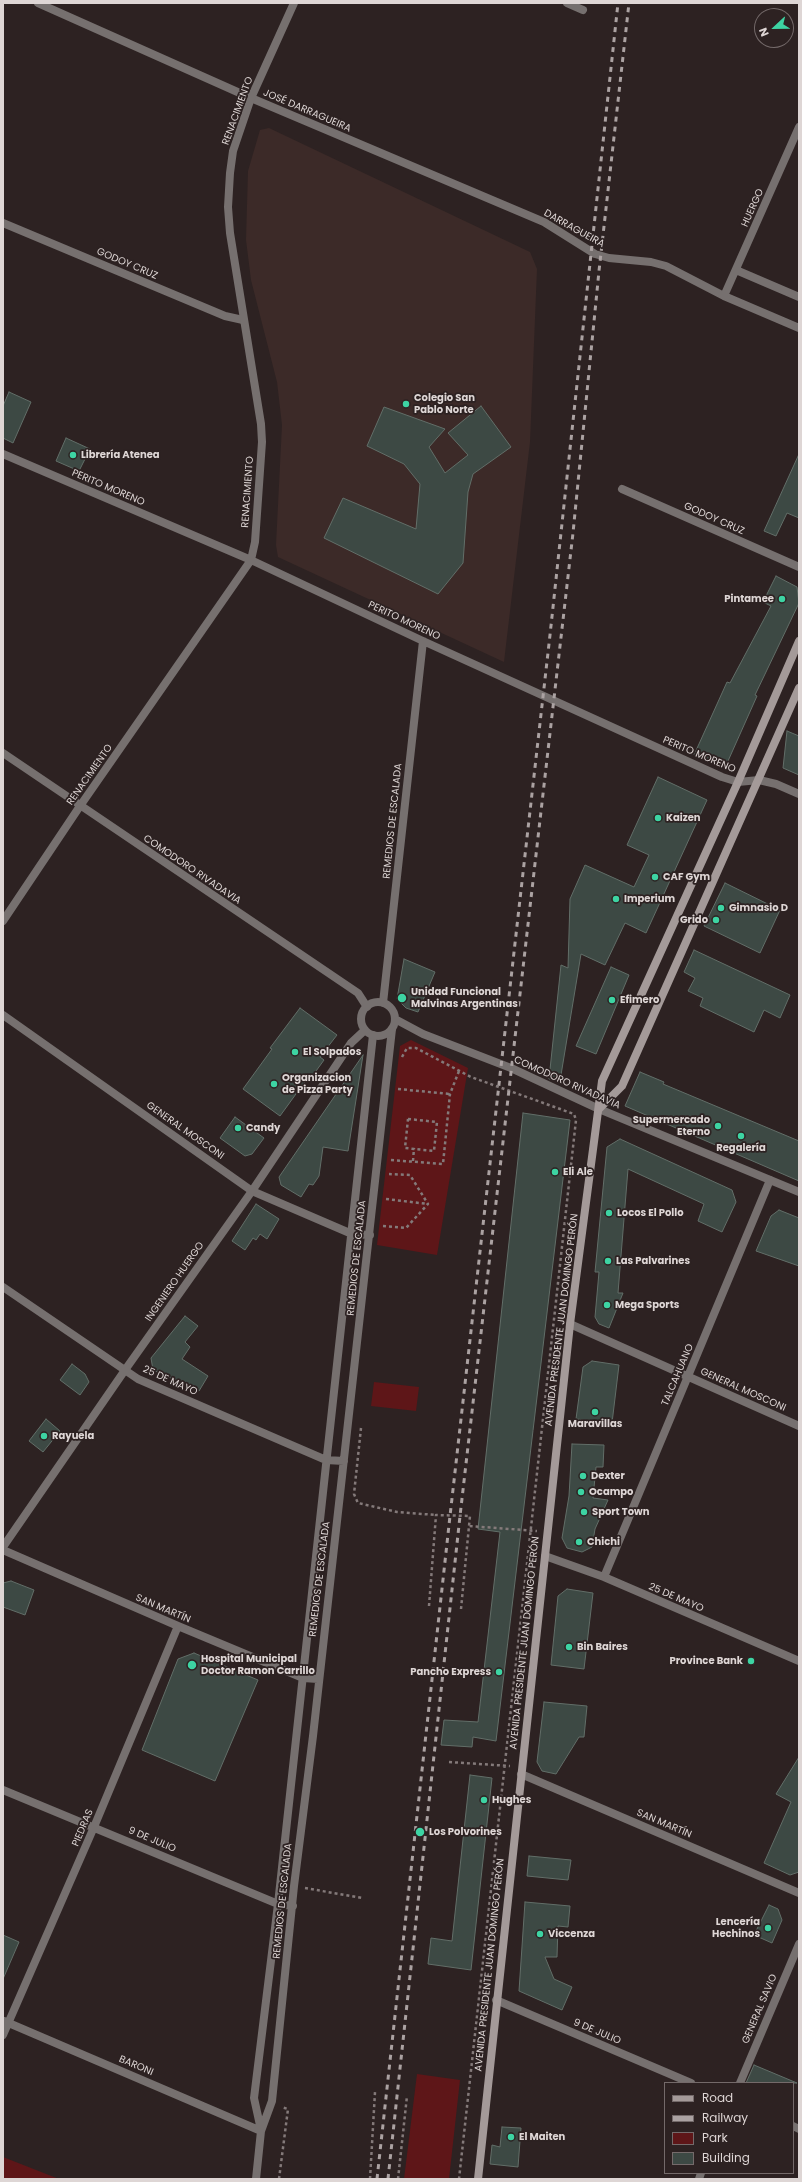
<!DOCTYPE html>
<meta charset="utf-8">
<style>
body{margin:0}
#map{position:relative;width:802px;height:2182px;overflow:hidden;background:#2d2222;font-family:Poppins,sans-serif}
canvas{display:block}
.frame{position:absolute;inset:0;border:4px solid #ded6d5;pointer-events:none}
.legend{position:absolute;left:664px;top:2082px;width:130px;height:92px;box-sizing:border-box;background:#2d2222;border:1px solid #746a6a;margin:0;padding:5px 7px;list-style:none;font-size:12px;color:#ded6d5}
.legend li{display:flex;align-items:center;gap:8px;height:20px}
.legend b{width:20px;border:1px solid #746a6a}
.north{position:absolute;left:754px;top:8px;width:40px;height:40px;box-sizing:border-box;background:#2d2222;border:1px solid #746a6a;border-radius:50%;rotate:248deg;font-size:11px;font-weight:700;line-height:16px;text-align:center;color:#ded6d5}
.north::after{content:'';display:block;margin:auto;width:14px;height:18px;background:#3dd4a3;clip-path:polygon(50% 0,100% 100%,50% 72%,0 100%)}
</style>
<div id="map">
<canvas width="802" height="2182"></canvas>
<div class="frame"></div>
<ul class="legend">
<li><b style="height:5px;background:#a49a99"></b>Road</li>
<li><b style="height:5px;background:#aba2a2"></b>Railway</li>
<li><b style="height:11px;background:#5e1618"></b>Park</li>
<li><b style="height:11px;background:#3d4944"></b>Building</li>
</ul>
<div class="north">N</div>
</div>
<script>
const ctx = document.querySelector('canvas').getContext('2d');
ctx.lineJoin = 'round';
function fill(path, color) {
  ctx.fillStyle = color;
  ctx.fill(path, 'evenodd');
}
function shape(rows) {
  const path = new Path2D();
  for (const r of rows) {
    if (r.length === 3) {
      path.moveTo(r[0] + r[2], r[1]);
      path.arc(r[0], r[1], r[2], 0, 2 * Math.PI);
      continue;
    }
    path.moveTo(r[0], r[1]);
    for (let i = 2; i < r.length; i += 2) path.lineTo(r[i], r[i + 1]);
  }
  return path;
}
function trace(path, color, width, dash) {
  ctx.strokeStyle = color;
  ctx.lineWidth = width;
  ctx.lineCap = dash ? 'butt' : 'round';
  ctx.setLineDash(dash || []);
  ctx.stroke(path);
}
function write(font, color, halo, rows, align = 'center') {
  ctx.font = font + ' Poppins,sans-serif';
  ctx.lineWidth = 3.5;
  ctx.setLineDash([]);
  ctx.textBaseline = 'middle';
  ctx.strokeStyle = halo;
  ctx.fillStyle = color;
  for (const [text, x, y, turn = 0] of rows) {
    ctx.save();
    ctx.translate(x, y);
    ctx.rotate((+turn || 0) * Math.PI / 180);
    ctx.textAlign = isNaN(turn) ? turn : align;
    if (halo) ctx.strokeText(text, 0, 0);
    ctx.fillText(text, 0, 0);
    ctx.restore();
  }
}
const built = shape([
 [269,128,530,252,537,269,530,442,504,662,278,557,276,545,282,425,277,382,251,280,246,240,248,171,260,130]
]);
const green = shape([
 [411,1040,468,1068,437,1255,377,1245,400,1046],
 [374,1382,419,1387,416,1411,371,1406],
 [417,2074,460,2080,449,2179,404,2179],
 [3,2157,59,2179,3,2179]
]);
const building = shape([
 [9,392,31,402,13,443,3,438,3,406,9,392],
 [481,406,511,447,473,474,468,492,463,563,438,594,324,538,343,498,416,529,420,484,404,464,367,446,384,407,445,429,429,447,445,473,468,455,448,433,481,406],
 [66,438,90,449,79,471,56,461,66,438],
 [799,454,799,518,787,513,776,536,764,531,799,454],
 [776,576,797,587,799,603,755,695,757,696,728,761,720,766,694,755,727,682,730,683,771,606,763,602,776,576],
 [787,731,799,736,799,775,783,768,787,731],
 [658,777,707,800,646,933,625,923,605,965,581,954,560,1081,549,1079,561,965,568,968,570,899,585,865,634,887,649,855,627,845,658,777],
 [725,883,780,910,760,953,704,926,725,883],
 [694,950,790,995,780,1018,764,1010,754,1032,700,1006,703,998,688,991,695,978,684,972,694,950],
 [404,959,435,972,418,1012,406,1008,397,999,404,959],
 [611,967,629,975,596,1054,576,1046,611,967],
 [300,1008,337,1035,320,1057,324,1060,311,1078,309,1076,280,1116,243,1089,272,1049,270,1048,300,1008],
 [363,1055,348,1151,323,1147,319,1176,313,1185,309,1184,301,1197,281,1185,279,1177,363,1055],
 [640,1072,664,1082,663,1084,799,1141,799,1181,625,1106,640,1072],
 [523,1113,570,1120,496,1741,473,1737,472,1747,441,1745,444,1720,478,1722,500,1532,478,1529,523,1113],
 [235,1117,264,1138,252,1154,245,1156,220,1138,235,1117],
 [620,1139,732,1190,736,1202,722,1232,698,1221,704,1204,628,1169,618,1293,623,1293,609,1328,599,1324,595,1317,599,1272,595,1272,607,1147,620,1139],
 [256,1204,279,1219,267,1239,260,1234,256,1240,253,1238,245,1250,232,1241,256,1204],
 [779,1210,799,1218,799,1266,756,1251,771,1216,779,1210],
 [185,1316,198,1326,185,1342,190,1347,182,1359,208,1376,199,1391,153,1370,151,1358,185,1316],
 [592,1361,619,1365,612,1423,576,1419,583,1367,592,1361],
 [72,1364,85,1374,89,1382,80,1395,60,1380,72,1364],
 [46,1419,60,1431,43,1452,29,1441,46,1419],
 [572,1444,604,1445,603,1467,596,1467,593,1498,608,1500,595,1529,592,1547,582,1552,567,1548,562,1538,569,1496,572,1444],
 [11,1581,34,1590,25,1615,3,1607,3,1583,11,1581],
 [567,1589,593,1593,584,1669,551,1665,558,1596,567,1589],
 [194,1653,258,1680,215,1781,142,1750,178,1659,194,1653],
 [544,1702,587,1706,584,1737,579,1737,556,1774,542,1771,537,1762,544,1702],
 [799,1757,799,1872,790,1875,764,1863,791,1802,776,1794,799,1757],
 [470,1775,492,1778,471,1970,428,1964,431,1938,452,1941,470,1775],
 [529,1856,571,1860,568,1880,527,1876,529,1856],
 [525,1902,570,1906,568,1927,558,1926,557,1957,545,1957,554,1979,572,1987,562,2010,519,1991,525,1902],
 [769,1905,778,1909,782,1920,772,1943,754,1935,769,1905],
 [3,1935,19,1942,3,1979,3,1935],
 [754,2065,797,2083,746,2083,754,2065],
 [502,2127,521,2128,518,2167,490,2164,492,2145,500,2147,502,2127]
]);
const path = shape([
 [402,1057,407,1048,416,1048,471,1077,574,1114,576,1120,459,2179],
 [398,1089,450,1094],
 [408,1119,437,1122,434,1151,405,1148,408,1119],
 [391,1160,443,1164,450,1094,459,1071],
 [413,1161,414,1148],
 [386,1199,428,1204],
 [383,1226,406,1228,428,1204,410,1175,389,1174],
 [361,1428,354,1494,358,1503,397,1512,436,1515],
 [429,1606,436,1515,470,1516,469,1526],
 [461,1609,469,1526,537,1531],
 [449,1762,510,1766],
 [305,1888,362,1898],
 [279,2179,288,2109,281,2107],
 [370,2179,375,2092],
 [398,2179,407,2096]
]);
const minor = shape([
 [38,3,251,98,544,222,595,254,609,258,651,262,666,266,724,296,799,328],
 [567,3,583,10],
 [3,223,225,316,243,320],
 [736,270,799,297],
 [724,296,799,127],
 [622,489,799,567],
 [3,921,80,806],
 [3,1015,252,1191,352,1234,370,1235],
 [3,1287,138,1379,326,1460,344,1461],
 [570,1324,799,1426],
 [3,1550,178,1626,303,1678,318,1679],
 [545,1556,604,1577,799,1661],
 [604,1577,770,1180],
 [521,1774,799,1893],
 [3,1790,278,1904,293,1906],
 [496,2000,691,2083],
 [4,2021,261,2131],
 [3,2035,94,1827,178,1626],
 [793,2126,799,2129],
 [261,2130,254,2098,278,1904,373,1035],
 [256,2179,261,2131,272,2101,294,1886,313,1736,392,1029]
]);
const tertiary = shape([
 [3,454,251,560,423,641,722,777,738,782,759,780,776,784,799,794],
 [3,753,358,993,367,1007],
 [80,806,251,560,255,542,262,442,261,424,230,233,228,207,230,173,233,151,251,98,294,3],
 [378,1019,17],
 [383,1003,423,641],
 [395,1019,423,1034,511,1068,599,1109,799,1192],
 [3,1547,125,1370,252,1191,351,1043,365,1030],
 [740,2083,799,1944],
 [699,2179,701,2173]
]);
const secondary = shape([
 [599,1109,622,1086,799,688],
 [478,2179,570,1324,602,1081,738,782,799,641]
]);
const rail = shape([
 [377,2179,450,1516,550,635,618,3],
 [388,2179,460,1516,573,533,599,271,629,3]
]);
const markers = [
 [406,404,4,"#3dd4a3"],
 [73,455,4,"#3dd4a3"],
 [782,599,4,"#3dd4a3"],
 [658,818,4,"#3dd4a3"],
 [655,877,4,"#3dd4a3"],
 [616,899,4,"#3dd4a3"],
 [721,908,4,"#3dd4a3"],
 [716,920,4,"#3dd4a3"],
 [402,998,5,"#3dd4a3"],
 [612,1000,4,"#3dd4a3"],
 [295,1052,4,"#3dd4a3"],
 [274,1084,4,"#3dd4a3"],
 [718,1126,4,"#3dd4a3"],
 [238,1128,4,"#3dd4a3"],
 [741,1136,4,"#3dd4a3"],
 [555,1172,4,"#3dd4a3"],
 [609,1213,4,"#3dd4a3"],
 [608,1261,4,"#3dd4a3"],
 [607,1305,4,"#3dd4a3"],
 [595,1412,4,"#3dd4a3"],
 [44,1436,4,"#3dd4a3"],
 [583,1476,4,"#3dd4a3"],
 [581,1492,4,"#3dd4a3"],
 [584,1512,4,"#3dd4a3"],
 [579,1542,4,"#3dd4a3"],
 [569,1647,4,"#3dd4a3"],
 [751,1661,4,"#3dd4a3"],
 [192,1665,5,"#3dd4a3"],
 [499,1672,4,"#3dd4a3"],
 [484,1800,4,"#3dd4a3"],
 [420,1832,5,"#3dd4a3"],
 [768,1928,4,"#3dd4a3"],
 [540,1934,4,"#3dd4a3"],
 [511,2137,4,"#3dd4a3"]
];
const streetNames = [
 ["RENACIMIENTO",238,111,-70],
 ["JOSÉ DARRAGUEIRA",307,111,23],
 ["HUERGO",753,208,-66],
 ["DARRAGUEIRA",574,229,29],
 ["GODOY CRUZ",127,264,23],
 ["PERITO MORENO",108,488,23],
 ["RENACIMIENTO",248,492,-86],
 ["GODOY CRUZ",714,519,24],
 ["PERITO MORENO",404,621,25],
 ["PERITO MORENO",699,755,23],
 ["RENACIMIENTO",90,775,-55],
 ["REMEDIOS DE ESCALADA",393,821,-84],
 ["COMODORO RIVADAVIA",192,870,34],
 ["COMODORO RIVADAVIA",567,1083,24],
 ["GENERAL MOSCONI",185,1131,35],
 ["REMEDIOS DE ESCALADA",357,1258,-84],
 ["INGENIERO HUERGO",175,1282,-55],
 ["AVENIDA PRESIDENTE JUAN DOMINGO PERÓN",562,1320,-83],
 ["TALCAHUANO",678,1375,-67],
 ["25 DE MAYO",170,1381,24],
 ["GENERAL MOSCONI",743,1390,24],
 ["REMEDIOS DE ESCALADA",320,1579,-83],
 ["25 DE MAYO",676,1598,23],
 ["SAN MARTÍN",163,1609,23],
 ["AVENIDA PRESIDENTE JUAN DOMINGO PERÓN",525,1643,-84],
 ["SAN MARTÍN",664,1824,23],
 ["PIEDRAS",83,1828,-67],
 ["9 DE JULIO",152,1840,23],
 ["REMEDIOS DE ESCALADA",283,1901,-84],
 ["AVENIDA PRESIDENTE JUAN DOMINGO PERÓN",490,1965,-84],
 ["GENERAL SAVIO",760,2009,-67],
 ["9 DE JULIO",597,2032,23],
 ["BARONI",136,2066,23]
];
const poiNames = [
 ["Colegio San",414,398],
 ["Pablo Norte",414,410],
 ["Librería Atenea",81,455],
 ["Pintamee",774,599,"right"],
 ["Kaizen",666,818],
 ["CAF Gym",663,877],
 ["Imperium",624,899],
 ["Gimnasio D",729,908],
 ["Grido",708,920,"right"],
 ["Unidad Funcional",411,992],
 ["Malvinas Argentinas",411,1004],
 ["Efimero",620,1000],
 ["El Solpados",303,1052],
 ["Organizacion",282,1078],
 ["de Pizza Party",282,1090],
 ["Supermercado",710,1120,"right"],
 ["Eterno",710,1132,"right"],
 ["Candy",246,1128],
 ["Regalería",741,1148,"center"],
 ["Eli Ale",563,1172],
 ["Locos El Pollo",617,1213],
 ["Las Palvarines",616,1261],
 ["Mega Sports",615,1305],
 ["Maravillas",595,1424,"center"],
 ["Rayuela",52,1436],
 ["Dexter",591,1476],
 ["Ocampo",589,1492],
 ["Sport Town",592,1512],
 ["Chichi",587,1542],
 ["Bin Baires",577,1647],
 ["Hospital Municipal",201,1659],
 ["Doctor Ramon Carrillo",201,1671],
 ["Province Bank",743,1661,"right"],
 ["Pancho Express",491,1672,"right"],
 ["Hughes",492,1800],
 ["Los Polvorines",429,1832],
 ["Lencería",760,1922,"right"],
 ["Hechinos",760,1934,"right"],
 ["Viccenza",548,1934],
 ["El Maiten",519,2137]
];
fill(built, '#3c2a28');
fill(green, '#5e1618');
fill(building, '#3d4944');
trace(building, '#626e68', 1);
trace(path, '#847a7a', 2.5, [3, 3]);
trace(minor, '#76706f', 8);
trace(tertiary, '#76706f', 8);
trace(secondary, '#a49a99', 8);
trace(rail, '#aba2a2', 3, [5, 5]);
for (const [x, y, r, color] of markers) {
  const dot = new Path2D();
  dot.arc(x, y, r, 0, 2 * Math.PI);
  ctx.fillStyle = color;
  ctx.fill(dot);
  trace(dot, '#2d2222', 1.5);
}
write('10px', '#ded6d5', '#2d2222', streetNames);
write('bold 10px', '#ded6d5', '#2d2222', poiNames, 'left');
</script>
